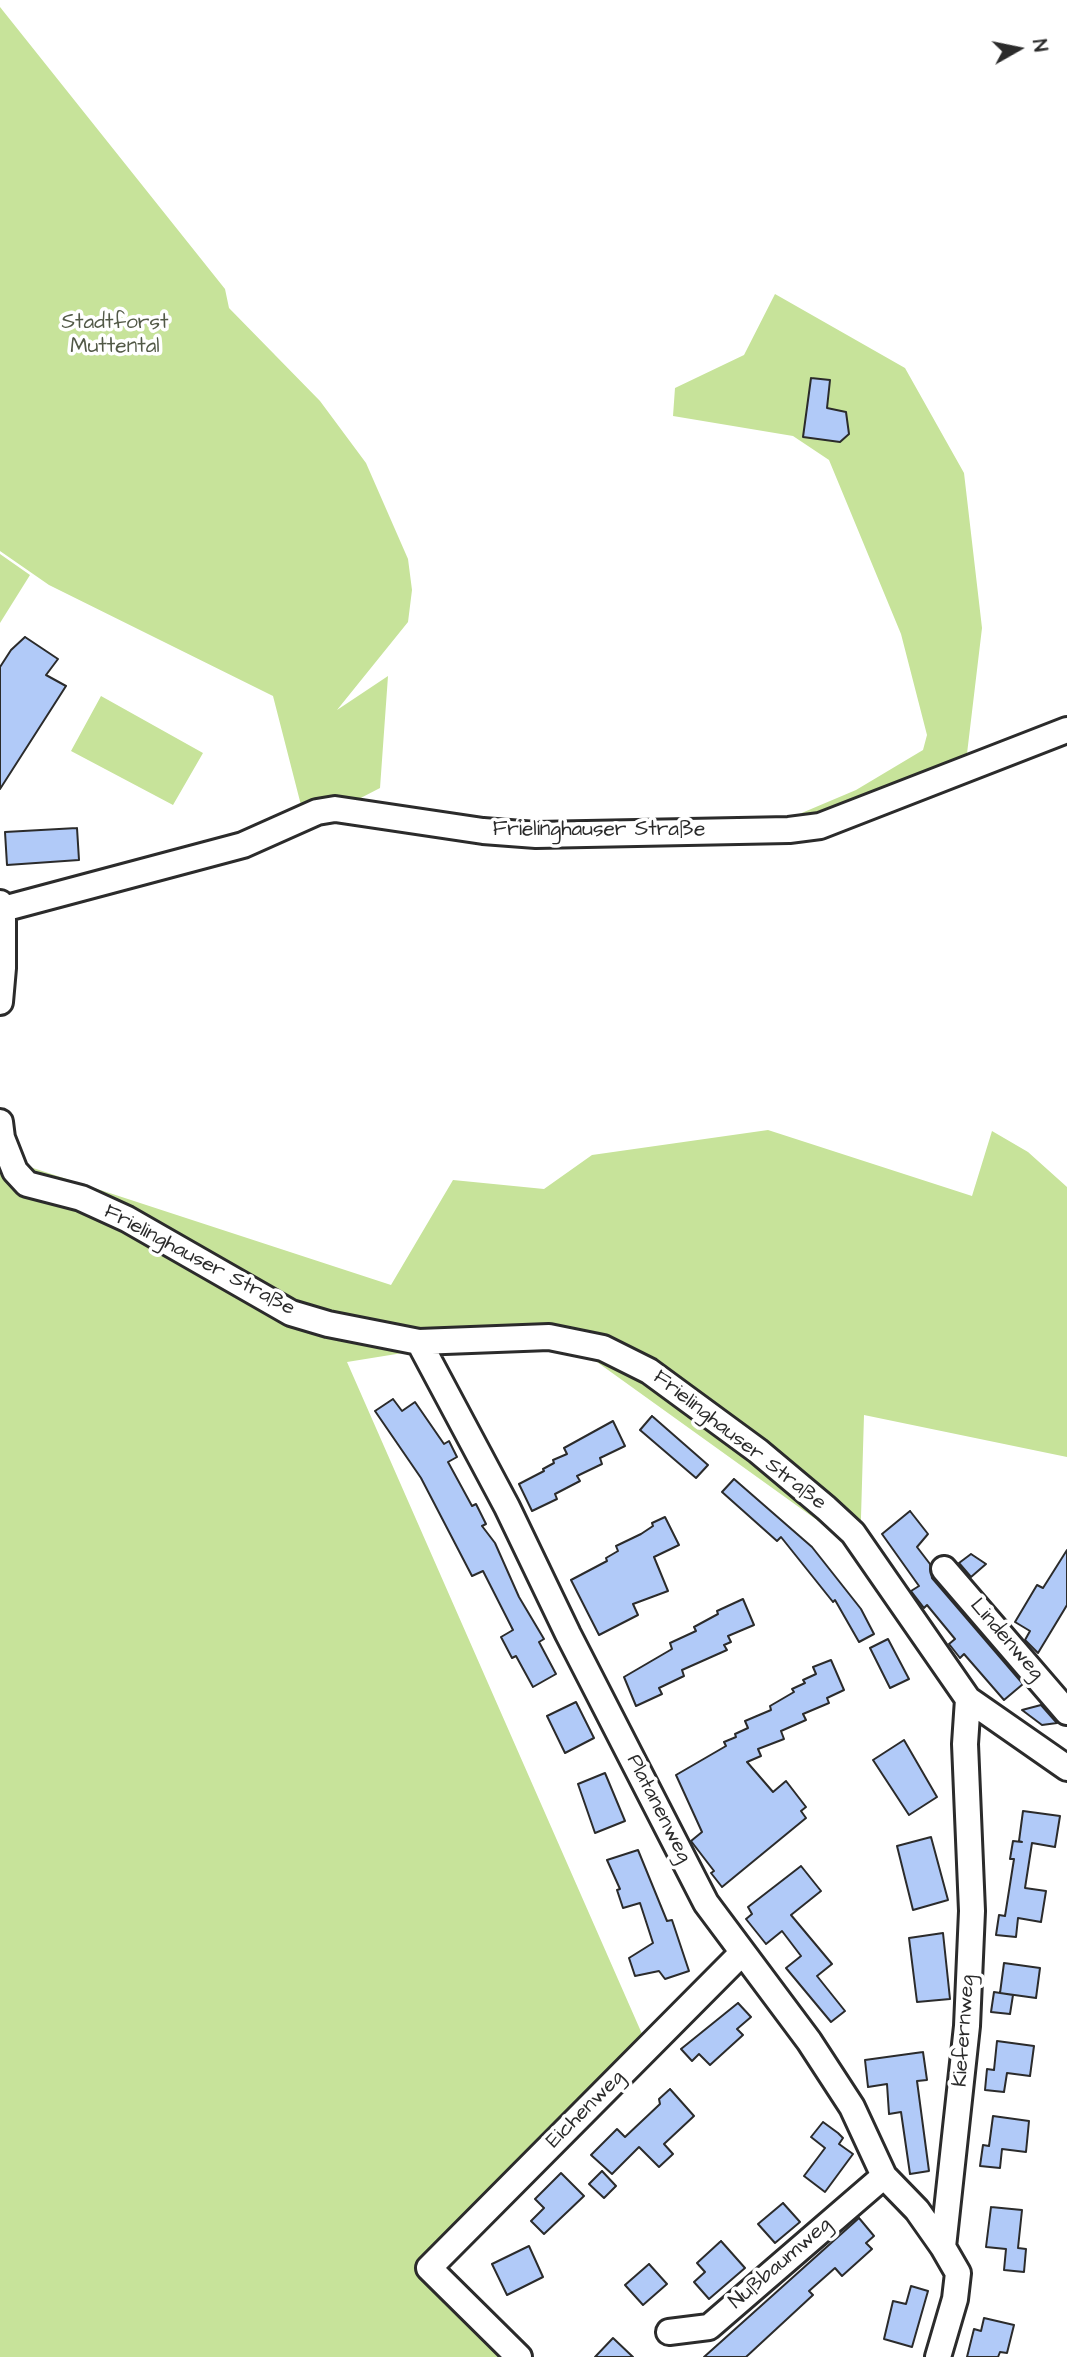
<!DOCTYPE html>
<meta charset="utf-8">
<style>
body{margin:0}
#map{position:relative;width:1067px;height:2357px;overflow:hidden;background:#fff;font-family:"Architects Daughter",sans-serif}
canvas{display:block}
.north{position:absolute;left:983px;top:14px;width:70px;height:70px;-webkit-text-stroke:5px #fff;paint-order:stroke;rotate:81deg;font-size:19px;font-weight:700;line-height:28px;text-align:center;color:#2b2b2b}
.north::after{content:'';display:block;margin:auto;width:24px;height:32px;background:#2b2b2b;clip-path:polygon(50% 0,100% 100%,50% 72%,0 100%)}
</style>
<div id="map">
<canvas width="1067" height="2357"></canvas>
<div class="north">N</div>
</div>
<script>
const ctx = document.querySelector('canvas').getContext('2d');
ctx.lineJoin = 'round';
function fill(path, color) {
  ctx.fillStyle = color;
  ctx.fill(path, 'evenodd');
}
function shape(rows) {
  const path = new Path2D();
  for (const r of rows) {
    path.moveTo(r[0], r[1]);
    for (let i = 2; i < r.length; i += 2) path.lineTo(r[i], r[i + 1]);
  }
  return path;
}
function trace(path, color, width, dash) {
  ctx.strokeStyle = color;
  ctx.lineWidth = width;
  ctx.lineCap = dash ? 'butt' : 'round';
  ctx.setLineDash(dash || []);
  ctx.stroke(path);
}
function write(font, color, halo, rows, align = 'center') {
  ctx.font = font + ' "Architects Daughter",sans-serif';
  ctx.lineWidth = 7;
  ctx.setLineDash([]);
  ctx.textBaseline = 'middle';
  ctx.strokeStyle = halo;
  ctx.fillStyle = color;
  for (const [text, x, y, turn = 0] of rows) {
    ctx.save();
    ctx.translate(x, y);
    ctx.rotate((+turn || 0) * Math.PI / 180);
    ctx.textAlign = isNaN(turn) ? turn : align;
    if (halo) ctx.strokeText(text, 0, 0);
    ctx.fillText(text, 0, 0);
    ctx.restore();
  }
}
const green = shape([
 [0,7,225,289,229,308,320,401,366,463,408,559,412,590,408,622,337,710,388,676,380,788,351,803,303,813,273,696,49,585,0,551],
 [775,294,905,368,964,473,982,628,966,762,831,814,778,823,856,790,923,750,927,735,901,634,829,460,793,436,673,416,675,388,744,355],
 [0,554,30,575,0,623],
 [101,696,203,753,173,805,71,751],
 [768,1130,972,1196,992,1131,1028,1152,1067,1187,1067,1457,864,1415,860,1551,551,1329,347,1362,646,2043,415,2269,507,2357,0,2357,0,1147,33,1168,391,1285,453,1180,544,1189,592,1155]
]);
const building = shape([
 [811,378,830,380,827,408,846,412,849,434,840,442,803,437,811,378],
 [25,637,58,659,46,675,66,686,0,789,0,667,11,650,25,637],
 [77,828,79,860,7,865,5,832,77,828],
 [393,1399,402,1411,415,1402,444,1444,449,1441,457,1457,448,1462,472,1506,476,1504,486,1524,482,1526,495,1543,519,1597,544,1639,539,1642,556,1674,533,1687,516,1656,512,1658,501,1637,513,1630,483,1571,472,1576,421,1478,375,1411,393,1399],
 [652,1416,708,1465,696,1478,640,1430,652,1416],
 [613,1421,625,1446,600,1458,602,1464,577,1476,580,1481,555,1494,557,1499,532,1511,519,1484,544,1471,543,1469,554,1463,553,1460,567,1454,564,1448,613,1421],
 [734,1479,812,1547,861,1609,874,1634,859,1642,835,1600,833,1602,781,1537,777,1541,722,1492,734,1479],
 [910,1511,928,1534,917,1547,930,1564,932,1578,1023,1684,1004,1700,964,1654,960,1658,949,1644,955,1639,927,1605,924,1608,914,1595,911,1591,919,1586,882,1534,910,1511],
 [665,1517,679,1545,654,1557,668,1591,633,1604,638,1615,599,1635,571,1580,607,1561,606,1558,618,1551,616,1546,641,1534,653,1526,652,1523,665,1517],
 [1067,1550,1067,1605,1038,1653,1025,1640,1030,1631,1015,1622,1037,1585,1043,1588,1067,1550],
 [971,1554,986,1564,971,1577,959,1563,971,1554],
 [743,1599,754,1625,728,1636,731,1642,724,1645,727,1650,682,1670,684,1676,659,1688,662,1694,636,1706,624,1677,672,1649,670,1643,696,1631,694,1627,718,1614,717,1611,743,1599],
 [888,1639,909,1679,890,1688,870,1648,888,1639],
 [831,1660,844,1690,827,1698,829,1703,803,1714,806,1720,781,1731,784,1739,758,1749,761,1756,747,1762,773,1792,786,1781,806,1807,801,1811,806,1818,722,1887,711,1873,714,1871,691,1841,702,1832,676,1775,726,1746,724,1742,736,1737,735,1734,748,1728,745,1721,771,1710,770,1706,794,1692,792,1689,805,1683,803,1680,816,1674,813,1667,831,1660],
 [576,1702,594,1738,565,1753,547,1716,576,1702],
 [1041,1705,1056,1722,1057,1723,1042,1725,1022,1710,1041,1705],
 [904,1740,937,1797,909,1815,873,1760,904,1740],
 [605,1773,625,1821,595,1833,578,1784,605,1773],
 [1023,1811,1060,1816,1055,1847,1032,1843,1025,1888,1046,1891,1041,1922,1018,1918,1016,1937,996,1935,999,1915,1005,1916,1014,1859,1010,1859,1013,1841,1022,1842,1019,1841,1023,1811],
 [931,1837,948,1900,913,1910,897,1846,931,1837],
 [638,1850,667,1921,672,1920,689,1971,665,1979,659,1971,635,1976,629,1958,653,1943,640,1903,623,1908,617,1890,620,1889,607,1860,638,1850],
 [801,1866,821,1891,791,1915,832,1964,817,1976,845,2011,831,2022,786,1968,801,1956,782,1931,766,1944,746,1919,752,1914,748,1907,801,1866],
 [943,1933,950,1999,917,2002,909,1938,943,1933],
 [1004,1963,1040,1968,1036,1998,1000,1993,1004,1963],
 [994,1992,1013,1995,1010,2014,991,2012,994,1992],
 [738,2003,751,2017,737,2029,743,2035,710,2065,699,2054,692,2061,681,2049,738,2003],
 [997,2041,1034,2046,1030,2076,1007,2073,1004,2092,985,2090,987,2069,994,2070,997,2041],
 [923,2052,927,2080,917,2081,929,2171,910,2174,901,2112,889,2114,887,2084,868,2087,865,2060,923,2052],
 [670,2089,694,2116,664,2144,673,2154,659,2167,639,2147,612,2174,591,2155,617,2129,625,2137,660,2104,659,2099,670,2089],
 [993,2116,1029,2121,1026,2152,1002,2149,1000,2168,980,2166,983,2145,989,2146,993,2116],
 [823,2122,838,2133,843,2138,839,2144,853,2154,825,2192,804,2176,825,2148,811,2137,823,2122],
 [602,2171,616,2186,604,2198,589,2184,602,2171],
 [561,2173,584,2196,544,2234,531,2221,544,2208,535,2199,561,2173],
 [783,2203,800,2222,775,2243,758,2224,783,2203],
 [991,2207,1022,2210,1018,2248,1026,2249,1024,2272,1004,2270,1006,2249,986,2247,991,2207],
 [859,2218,874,2236,866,2243,872,2249,842,2276,835,2268,809,2291,813,2295,746,2357,704,2357,859,2218],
 [721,2241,745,2268,709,2299,694,2282,705,2272,697,2263,721,2241],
 [529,2246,543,2277,507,2295,492,2264,529,2246],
 [649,2264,667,2284,643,2305,625,2285,649,2264],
 [911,2286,928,2291,912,2347,884,2339,893,2301,906,2304,911,2286],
 [984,2318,1014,2325,1007,2353,1000,2352,998,2357,967,2357,974,2329,981,2331,984,2318],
 [613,2338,633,2357,595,2357,613,2338]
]);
const minor = shape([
 [0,903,3,909,3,968,0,1002],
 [3,909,243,845,317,812,335,809,483,831,536,835,789,830,820,826,1067,730],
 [0,1122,2,1138,15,1171,27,1184,81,1198,127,1219,291,1313,328,1324,419,1342,549,1337,603,1348,649,1371,758,1451,826,1508,853,1533,968,1699,1067,1768],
 [419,1342,507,1507,568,1634,706,1903,809,2041,852,2107,884,2176,917,2210,943,2247],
 [944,1569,1067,1712],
 [669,2332,709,2327,884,2176],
 [519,2357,429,2268,742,1953],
 [938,2357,955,2299,958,2273,943,2247,967,2026,972,1911,965,1744,968,1699]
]);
const parkNames = [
 ["Stadtforst",115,324],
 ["Muttental",115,348]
];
const streetNames = [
 ["Frielinghauser Straße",599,831],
 ["Frielinghauser Straße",199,1261,28],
 ["Frielinghauser Straße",739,1441,38],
 ["Lindenweg",1006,1640,49],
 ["Platanenweg",658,1809,63],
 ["Kiefernweg",965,2031,-86],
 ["Eichenweg",586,2110,-45],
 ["Nußbaumweg",781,2264,-41]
];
fill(green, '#c7e39a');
fill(building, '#b1caf8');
trace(building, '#2b2b2b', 2);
trace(minor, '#2b2b2b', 30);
trace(minor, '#fff', 24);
write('21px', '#525947', '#fff', parkNames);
write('21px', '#2b2b2b', '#fff', streetNames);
</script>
